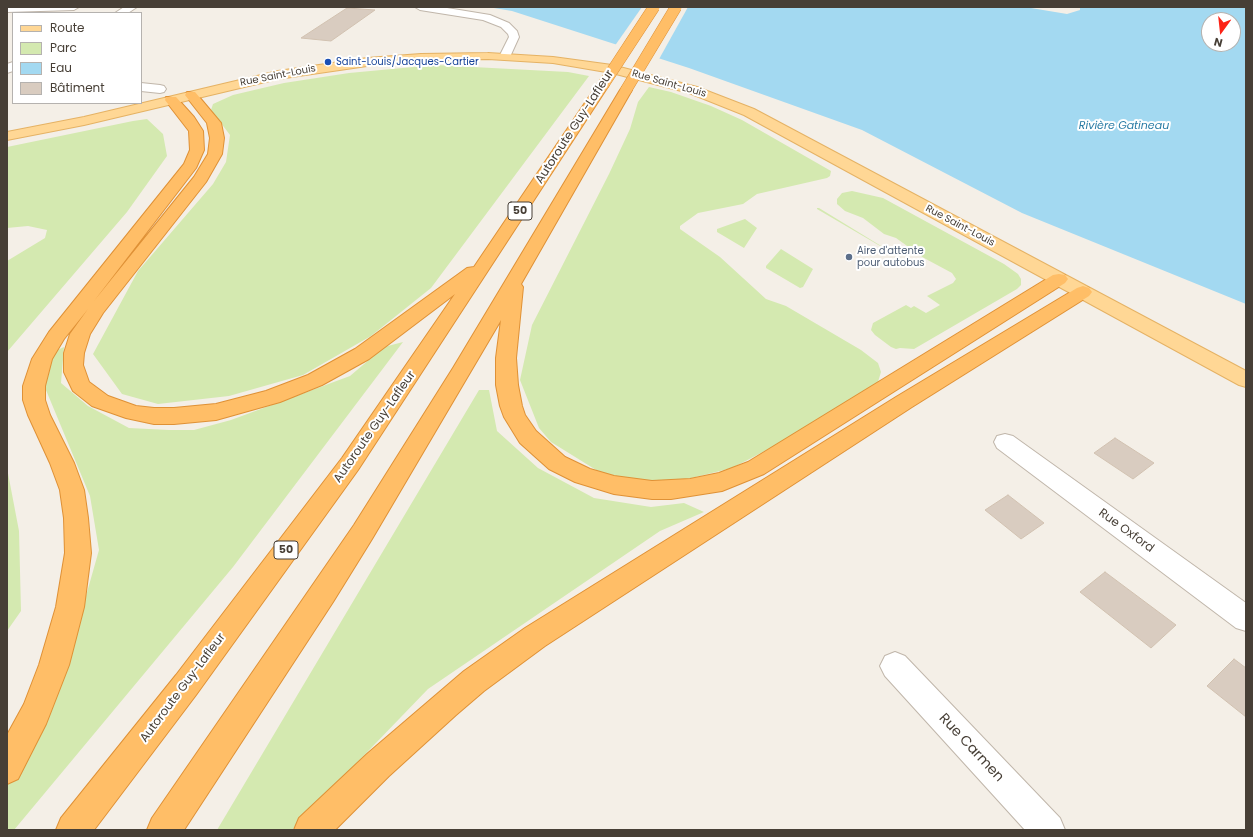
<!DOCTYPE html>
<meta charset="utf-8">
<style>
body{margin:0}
#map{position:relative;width:1253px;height:837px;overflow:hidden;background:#f4efe7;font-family:Poppins,sans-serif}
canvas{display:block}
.frame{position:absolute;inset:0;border:8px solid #473f36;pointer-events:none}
.legend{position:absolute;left:12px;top:12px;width:130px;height:92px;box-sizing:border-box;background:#fff;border:1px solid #b5b2af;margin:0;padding:5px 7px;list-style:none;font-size:12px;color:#473f36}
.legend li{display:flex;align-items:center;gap:8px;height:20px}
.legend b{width:20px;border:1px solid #b5b2af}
.north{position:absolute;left:1201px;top:12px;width:40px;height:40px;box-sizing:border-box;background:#fff;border:1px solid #b5b2af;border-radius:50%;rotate:195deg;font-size:11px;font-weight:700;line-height:16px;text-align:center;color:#473f36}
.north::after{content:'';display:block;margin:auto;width:14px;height:18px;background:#fc2316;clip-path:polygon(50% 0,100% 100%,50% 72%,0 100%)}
</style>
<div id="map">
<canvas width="1253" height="837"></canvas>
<div class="frame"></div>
<ul class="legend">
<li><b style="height:5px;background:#ffd795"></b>Route</li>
<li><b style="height:11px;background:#d4e9b0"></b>Parc</li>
<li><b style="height:11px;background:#a3d9f1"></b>Eau</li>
<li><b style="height:11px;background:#d9ccc0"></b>Bâtiment</li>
</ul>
<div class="north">N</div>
</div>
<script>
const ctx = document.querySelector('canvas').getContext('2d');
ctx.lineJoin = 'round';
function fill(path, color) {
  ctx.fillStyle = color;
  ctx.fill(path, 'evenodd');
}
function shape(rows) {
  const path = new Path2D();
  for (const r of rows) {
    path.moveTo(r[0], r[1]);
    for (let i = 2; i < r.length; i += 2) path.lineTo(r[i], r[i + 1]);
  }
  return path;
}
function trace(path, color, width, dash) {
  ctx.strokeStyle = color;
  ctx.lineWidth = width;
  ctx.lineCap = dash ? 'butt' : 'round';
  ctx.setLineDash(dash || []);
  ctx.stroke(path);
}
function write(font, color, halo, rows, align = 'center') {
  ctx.font = font + ' Poppins,sans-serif';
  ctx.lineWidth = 4;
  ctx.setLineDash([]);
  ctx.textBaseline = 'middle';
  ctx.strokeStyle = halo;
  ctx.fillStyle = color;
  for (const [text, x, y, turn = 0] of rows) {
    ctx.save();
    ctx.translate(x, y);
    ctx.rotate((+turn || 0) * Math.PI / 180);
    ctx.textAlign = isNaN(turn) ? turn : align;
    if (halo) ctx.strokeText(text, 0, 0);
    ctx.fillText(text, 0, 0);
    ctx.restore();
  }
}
const green = shape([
 [435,65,568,72,589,76,431,288,371,336,303,375,229,396,158,404,122,394,93,354,138,271,213,184,226,162,230,135,211,110,213,104,233,95,284,83,349,73],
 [649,87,671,92,711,106,742,120,831,171,830,176,827,178,757,194,743,204,698,213,680,226,680,229,720,257,766,299,786,306,861,350,878,363,881,372,877,385,836,414,732,468,667,484,609,478,551,442,539,428,520,380,532,325,609,174,630,129,638,102],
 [147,119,163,134,167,156,127,212,7,352,7,261,45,238,47,230,28,226,7,228,7,147,133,121],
 [852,191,883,198,1004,264,1018,274,1021,279,1021,285,1017,289,914,349,900,348,896,349,891,347,875,335,871,330,873,323,906,305,911,308,914,306,926,313,940,305,927,296,953,283,956,279,952,273,924,258,896,238,884,234,863,218,845,211,837,204,837,199,842,193],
 [817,208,819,208,904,260,817,209],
 [745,219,757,228,744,248,717,232,717,229],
 [781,249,813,269,803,287,800,288,766,268,766,266],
 [403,342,233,567,14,830,7,830,7,783,59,691,99,550,90,496,41,378,53,352,64,347,61,383,88,406,129,428,169,430,194,430,231,420,350,376,384,347],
 [479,390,489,390,497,431,538,468,594,498,651,507,684,503,704,512,660,531,428,689,292,830,217,830],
 [7,468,19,531,21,611,7,631]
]);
const water = shape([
 [488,7,1025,7,1067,14,1080,10,1080,8,1077,7,1246,7,1246,304,1022,213,862,130,689,68,512,11],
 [1209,20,1233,20,1233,44,1209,44]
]);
const pier = shape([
 [642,7,688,7,658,61,614,47]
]);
const building = shape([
 [347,8,375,10,331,41,301,38,347,8],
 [1115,438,1154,463,1133,479,1094,453,1115,438],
 [1008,495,1044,523,1021,539,985,510,1008,495],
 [1105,572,1176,625,1151,648,1080,592,1105,572],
 [1234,659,1246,668,1246,717,1207,686,1234,659]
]);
const minor = shape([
 [7,7,79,7,74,10,7,12,7,7],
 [124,7,137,7,128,13,115,13,124,7],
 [415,7,441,7,490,15,509,23,517,31,519,37,509,59,501,59,499,57,509,37,508,34,501,27,483,20,420,10,415,7],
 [13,62,13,71,7,73,7,64,13,62],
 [141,83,160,85,164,86,166,89,164,92,160,93,141,91,141,83],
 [1005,434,1013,436,1246,603,1246,631,1236,628,997,448,994,442,997,436,1005,434],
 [895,652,905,656,1060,818,1065,830,1025,830,885,676,880,666,885,656,895,652]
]);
const major = shape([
 [488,53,553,57,612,65,697,87,754,109,1246,371,1246,387,1239,385,744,115,689,93,612,73,553,63,488,59,421,60,367,66,278,79,84,125,7,140,7,132,84,117,278,71,367,58,421,54,488,53]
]);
const highway = shape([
 [603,81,607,82,609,85,358,470,196,695,94,830,56,830,61,818,176,675,342,458,455,294,369,359,322,385,280,402,216,420,174,424,154,424,126,418,92,406,73,391,64,372,64,353,70,334,88,309,64,339,52,359,45,386,45,400,50,415,74,463,84,490,88,518,91,553,84,607,69,665,46,724,18,779,7,784,7,735,24,704,39,665,56,607,65,553,64,518,60,490,50,463,28,415,23,400,23,386,32,359,49,332,184,164,190,150,189,131,165,100,166,97,176,97,194,117,203,131,204,150,196,168,94,301,194,177,208,154,210,138,207,123,185,95,187,92,195,92,221,123,224,138,222,154,206,182,103,313,90,334,84,353,83,365,89,382,108,396,136,406,154,408,174,408,216,404,266,391,308,375,355,349,467,268,474,267,599,82,603,81],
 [626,86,630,87,632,90,521,284,523,287,516,358,518,385,522,406,525,415,536,431,565,457,590,469,614,476,652,481,690,479,719,473,748,462,1053,275,1059,274,1065,275,1068,279,1065,283,764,474,722,491,671,499,652,499,614,494,575,482,549,469,520,443,504,417,500,406,496,385,496,358,501,320,372,539,333,602,184,830,147,830,152,818,354,525,453,368,620,90,622,87,626,86],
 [1083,286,1089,288,1092,292,1089,296,912,407,545,646,484,691,456,715,389,776,335,830,294,830,299,818,367,754,464,671,525,628,896,397,1077,288,1083,286]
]);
const highwayBridge = shape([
 [603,85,654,7],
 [626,90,676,7]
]);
const markers = [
 [328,62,4,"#1a4fb4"],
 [849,257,4,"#5c6f8a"]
];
const farTransitnames = [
 ["Saint-Louis/Jacques-Cartier",336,62]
];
const farStreetnames = [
 ["Rue Saint-Louis",278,76,-11],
 ["Rue Saint-Louis",669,84,16],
 ["Rue Saint-Louis",960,226,28]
];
const farServicenames = [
 ["Aire d'attente",857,251],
 ["pour autobus",857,263]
];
const farWaternames = [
 ["Rivière Gatineau",1124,126]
];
const shields = [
 [520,211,24],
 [286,550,24]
];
const shieldNames = [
 ["50",520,211],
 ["50",286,550]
];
const streetNames = [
 ["Autoroute Guy-Lafleur",575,127,-57],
 ["Autoroute Guy-Lafleur",375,427,-55],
 ["Rue Oxford",1126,531,36],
 ["Autoroute Guy-Lafleur",183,688,-53]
];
const nearStreetnames = [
 ["Rue Carmen",971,748,47]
];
fill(green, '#d4e9b0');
fill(water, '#a3d9f1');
fill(pier, '#f4efe7');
fill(building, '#d9ccc0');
trace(building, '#d1c1b0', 1);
trace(minor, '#c0b6aa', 2);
trace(major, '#e5b264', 2);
trace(highway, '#df9136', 2);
fill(minor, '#fff');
fill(major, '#ffd795');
fill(highway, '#ffbe67');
trace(highwayBridge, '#df9136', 12, []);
trace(highwayBridge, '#ffbe67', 11);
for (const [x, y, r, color] of markers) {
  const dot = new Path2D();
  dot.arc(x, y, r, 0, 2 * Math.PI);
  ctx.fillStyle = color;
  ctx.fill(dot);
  trace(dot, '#fff', 1.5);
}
write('10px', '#164399', '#fff', farTransitnames, 'left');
write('10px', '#473f36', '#fff', farStreetnames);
write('10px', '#4e5e75', '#fff', farServicenames, 'left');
write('italic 11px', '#2a7ca5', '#fff', farWaternames);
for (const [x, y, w] of shields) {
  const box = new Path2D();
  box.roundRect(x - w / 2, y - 9, w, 18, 3);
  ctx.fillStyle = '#fff';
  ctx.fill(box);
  trace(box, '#473f36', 1);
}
write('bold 11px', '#473f36', null, shieldNames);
write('12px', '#473f36', '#fff', streetNames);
write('14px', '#473f36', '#fff', nearStreetnames);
</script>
